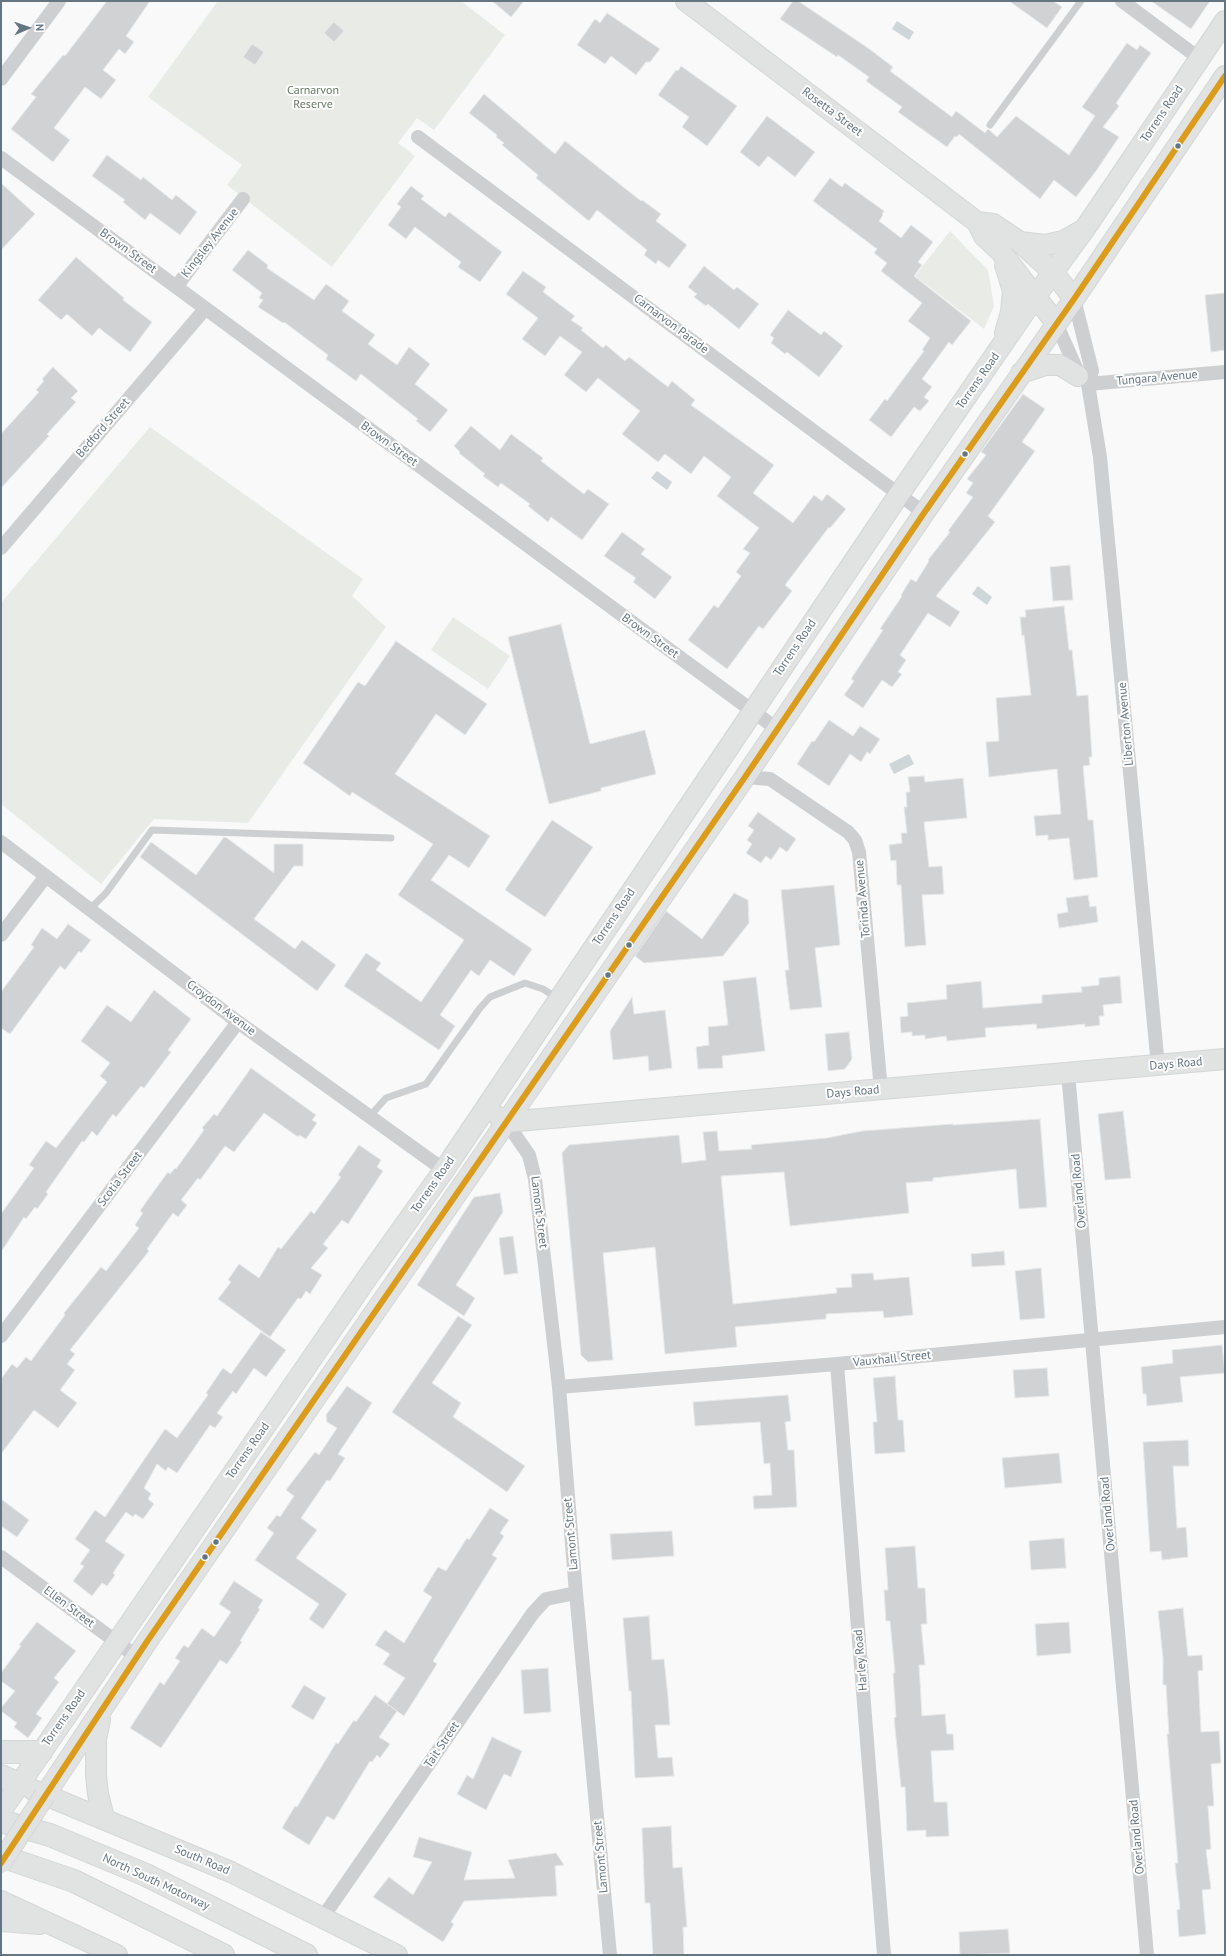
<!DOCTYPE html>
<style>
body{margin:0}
#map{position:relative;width:1226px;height:1956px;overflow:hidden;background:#f9f9f9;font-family:"PT Sans",sans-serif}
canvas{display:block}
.frame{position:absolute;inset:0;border:2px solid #657683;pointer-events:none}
.north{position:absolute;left:8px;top:8px;width:40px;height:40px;-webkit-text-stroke:3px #fff;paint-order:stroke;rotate:88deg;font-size:11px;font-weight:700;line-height:16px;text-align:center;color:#657683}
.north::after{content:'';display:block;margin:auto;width:14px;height:18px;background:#657683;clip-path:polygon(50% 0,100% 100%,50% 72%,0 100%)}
</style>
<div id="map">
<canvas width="1226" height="1956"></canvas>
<div class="frame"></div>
<div class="north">N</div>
</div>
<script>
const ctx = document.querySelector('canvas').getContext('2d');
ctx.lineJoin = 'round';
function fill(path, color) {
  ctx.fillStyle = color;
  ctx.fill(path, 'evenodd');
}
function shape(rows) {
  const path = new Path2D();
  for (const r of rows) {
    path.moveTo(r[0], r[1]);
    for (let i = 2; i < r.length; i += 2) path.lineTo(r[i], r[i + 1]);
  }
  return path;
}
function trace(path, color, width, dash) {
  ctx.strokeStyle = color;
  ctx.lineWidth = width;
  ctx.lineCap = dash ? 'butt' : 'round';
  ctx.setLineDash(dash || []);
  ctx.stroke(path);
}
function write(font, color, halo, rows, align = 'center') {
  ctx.font = font + ' "PT Sans",sans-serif';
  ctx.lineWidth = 4;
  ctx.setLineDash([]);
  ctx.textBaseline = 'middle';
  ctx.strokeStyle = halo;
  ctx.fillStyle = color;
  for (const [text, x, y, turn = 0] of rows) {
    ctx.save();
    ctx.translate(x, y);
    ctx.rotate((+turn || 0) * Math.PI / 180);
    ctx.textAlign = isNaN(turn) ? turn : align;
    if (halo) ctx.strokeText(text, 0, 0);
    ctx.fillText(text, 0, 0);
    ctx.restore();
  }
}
const green = shape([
 [218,1,461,1,505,35,434,130,417,118,398,143,415,156,332,267,227,185,242,165,148,97],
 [950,231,988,270,994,306,984,329,915,276],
 [150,427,363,579,352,596,386,627,248,823,154,819,101,884,1,804,1,603],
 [453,617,510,656,488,689,431,650]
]);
const water = shape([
 [897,21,914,32,909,40,892,29],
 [657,471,672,482,667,490,651,478],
 [978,586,992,597,987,605,972,594],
 [909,754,914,764,894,774,889,764]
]);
const building = shape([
 [107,1,150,1,126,36,134,42,125,54,119,49,103,70,116,80,101,99,85,87,54,128,70,140,53,162,11,129,36,97,31,94,63,55,65,56,107,1],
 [492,1,524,1,511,17,492,1],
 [793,1,798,1,868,48,893,67,890,71,952,117,956,111,985,133,988,129,997,137,1016,116,1069,155,1095,116,1082,107,1127,43,1137,50,1140,45,1151,53,1116,103,1119,106,1103,127,1119,137,1096,171,1076,197,1054,180,1040,199,959,134,957,137,955,136,947,147,898,112,902,107,866,81,869,77,838,55,837,57,780,19,793,1],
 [1009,1,1053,1,1062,7,1047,28,1009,1],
 [1151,1,1210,1,1191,29,1151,1],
 [607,13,660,49,650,62,646,62,636,75,611,56,605,64,577,45,595,19,600,23,607,13],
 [334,22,344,31,334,42,324,33,334,22],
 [252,44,264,52,255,65,243,57,252,44],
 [681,66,737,106,707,146,682,127,689,117,658,95,676,70,678,71,681,66],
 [484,94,555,154,565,141,641,201,642,200,661,214,656,221,687,245,669,268,658,260,656,264,644,255,647,250,597,210,589,221,536,178,538,175,502,145,504,143,496,137,497,135,469,113,484,94],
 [767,116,815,152,795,177,768,156,759,167,740,152,767,116],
 [107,155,141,180,143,177,172,200,176,195,197,212,180,235,150,213,145,220,123,202,125,200,92,176,107,155],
 [830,178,842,187,845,183,884,211,882,214,883,215,879,221,901,238,911,225,933,242,918,262,922,265,914,276,971,321,952,345,949,342,922,379,932,387,924,397,929,401,920,411,914,407,891,437,869,420,885,399,887,401,924,351,922,350,930,338,908,321,922,303,881,271,887,263,874,253,877,249,813,201,830,178],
 [1,183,35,214,1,250,1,183],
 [411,186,424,196,421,199,445,217,449,212,502,252,480,282,458,267,461,262,415,227,406,239,388,225,401,207,397,204,411,186],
 [248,250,268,265,267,268,314,300,326,284,349,301,342,311,375,335,368,344,397,365,409,347,430,364,415,384,448,410,430,432,416,421,418,419,361,374,356,381,326,359,328,355,284,322,283,323,258,307,263,300,259,298,262,293,232,270,248,250],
 [76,257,124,298,123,300,152,322,130,352,99,328,92,336,67,314,61,320,38,300,76,257],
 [704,266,734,290,737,287,759,304,739,329,708,304,706,306,694,297,697,294,688,287,704,266],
 [523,271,546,287,543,292,575,316,571,320,583,328,581,330,603,348,606,345,625,361,629,357,668,387,672,381,695,400,691,405,774,465,753,493,793,523,814,495,822,501,827,494,846,509,830,528,829,527,785,585,792,591,763,629,759,626,727,669,688,640,714,605,718,608,741,576,736,572,750,553,743,549,759,528,717,496,731,477,704,456,691,474,665,454,658,462,622,434,640,411,598,378,586,392,564,375,582,352,560,336,545,356,522,339,538,318,506,294,523,271],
 [1225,293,1225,350,1211,352,1205,295,1225,293],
 [788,310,821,335,824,331,843,346,819,377,787,352,785,354,771,343,774,338,770,335,788,310],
 [53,367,78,391,71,398,76,402,47,434,49,436,38,448,1,488,1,434,39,392,36,390,44,381,42,379,53,367],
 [1023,394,1045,409,1022,442,1035,451,988,516,995,522,936,596,960,612,950,627,928,613,900,655,906,660,898,672,902,674,892,687,882,680,863,708,844,695,854,681,851,679,883,630,880,629,902,596,901,595,911,579,916,582,929,561,928,560,950,532,948,531,973,497,966,493,973,483,967,479,986,455,981,452,1023,394],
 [471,426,500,450,511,434,543,458,541,461,584,494,588,489,609,504,582,540,551,517,548,522,528,506,530,504,501,483,498,487,483,476,485,474,459,453,460,452,454,446,471,426],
 [622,532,645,549,641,554,672,577,655,599,633,582,636,578,604,556,622,532],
 [1070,565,1073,600,1053,601,1050,567,1070,565],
 [1064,606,1069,650,1072,650,1077,696,1088,695,1092,757,1089,757,1090,765,1083,766,1088,820,1093,820,1098,877,1074,880,1069,838,1048,840,1048,835,1036,836,1034,816,1061,814,1057,769,989,777,986,742,999,741,996,698,1031,695,1024,635,1022,636,1020,617,1026,617,1025,610,1064,606],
 [561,624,590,744,645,730,656,774,601,788,601,791,549,804,508,637,561,624],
 [396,641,487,704,465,735,436,714,395,774,490,836,469,868,449,855,431,880,532,949,514,976,490,960,479,976,471,970,440,1015,455,1026,439,1050,344,986,366,953,381,963,376,970,421,1002,464,940,398,895,433,844,352,792,350,796,303,763,358,682,365,686,396,641],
 [829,720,853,736,860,726,880,739,870,754,867,752,861,762,850,754,829,786,797,764,812,741,814,742,829,720],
 [924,776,925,782,963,778,967,818,924,822,929,867,942,866,944,894,922,895,926,945,905,947,901,885,897,885,896,860,891,861,889,845,902,843,901,833,907,833,904,807,907,807,906,792,910,792,908,777,924,776],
 [758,812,796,839,787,852,780,847,771,860,766,856,761,863,746,853,752,844,747,840,754,830,748,826,758,812],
 [552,820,593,847,545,917,505,890,552,820],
 [224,837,227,838,274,873,274,844,303,844,303,866,294,866,254,919,295,949,302,940,336,965,317,991,140,857,151,842,196,875,224,837],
 [834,885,840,945,815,948,822,1007,790,1010,785,970,789,970,781,890,834,885],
 [734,893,748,900,749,923,723,956,644,963,635,956,666,911,702,939,734,893],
 [1088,895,1090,907,1096,906,1098,922,1059,928,1057,914,1068,912,1066,898,1088,895],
 [68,924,91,940,81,953,79,951,65,970,60,966,10,1034,1,1028,1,992,34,947,31,945,42,928,57,939,68,924],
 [1120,976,1122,1003,1103,1005,1104,1016,1099,1016,1100,1025,1085,1027,1085,1024,1037,1029,1036,1024,985,1028,986,1037,947,1041,946,1036,925,1039,925,1035,912,1036,912,1032,901,1033,900,1017,908,1016,907,1003,947,999,946,985,981,981,983,1008,1042,1003,1042,995,1082,992,1081,987,1099,985,1099,978,1120,976],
 [756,977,765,1051,722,1056,723,1068,698,1069,696,1047,709,1045,708,1027,728,1025,723,981,756,977],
 [154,990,191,1019,168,1050,171,1052,144,1088,141,1086,116,1117,113,1114,97,1136,92,1131,84,1142,82,1141,46,1192,48,1194,37,1209,35,1207,26,1219,24,1217,1,1252,1,1214,34,1168,29,1165,46,1141,56,1148,107,1082,100,1076,110,1063,81,1041,107,1005,131,1022,154,990],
 [632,997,634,1014,665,1010,672,1068,649,1071,648,1056,613,1060,610,1031,632,997],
 [849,1032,852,1059,845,1069,828,1071,825,1034,849,1032],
 [251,1068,316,1115,312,1120,317,1123,306,1139,299,1135,298,1137,264,1113,234,1152,225,1146,200,1180,198,1178,181,1200,187,1205,178,1217,173,1213,147,1249,149,1251,70,1350,75,1354,67,1364,75,1370,60,1390,77,1403,58,1428,34,1410,1,1454,1,1379,12,1364,17,1368,26,1357,31,1361,65,1315,64,1313,101,1267,106,1271,139,1228,135,1225,143,1213,140,1211,149,1198,168,1172,170,1174,175,1168,176,1169,204,1130,202,1128,214,1114,217,1116,251,1068],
 [1123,1111,1131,1178,1105,1180,1098,1114,1123,1111],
 [1040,1119,1047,1207,1019,1209,1016,1169,933,1178,933,1181,906,1183,909,1213,790,1226,784,1172,721,1176,733,1304,837,1293,836,1288,852,1287,851,1274,873,1273,874,1280,909,1277,913,1315,884,1318,883,1311,826,1314,826,1319,735,1327,737,1347,665,1354,655,1247,603,1253,613,1360,588,1362,581,1355,562,1153,569,1145,679,1135,682,1163,706,1160,703,1132,717,1131,719,1151,752,1149,751,1145,827,1138,862,1131,953,1124,953,1125,1040,1119],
 [359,1145,381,1160,377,1167,383,1171,348,1224,342,1220,323,1244,328,1248,311,1268,322,1275,310,1294,306,1291,301,1299,298,1298,270,1337,218,1299,231,1282,228,1280,239,1264,259,1278,278,1247,281,1249,311,1211,314,1214,341,1177,338,1175,359,1145],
 [500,1193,503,1212,456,1285,475,1298,464,1316,417,1285,474,1197,500,1193],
 [513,1236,518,1273,504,1275,499,1238,513,1236],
 [1004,1251,1005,1265,972,1267,971,1254,1004,1251],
 [1041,1268,1045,1318,1020,1320,1015,1271,1041,1268],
 [458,1316,472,1325,432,1383,461,1403,453,1417,525,1466,507,1492,392,1412,458,1316],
 [261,1332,286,1350,266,1377,254,1368,236,1394,233,1391,217,1413,223,1417,215,1428,210,1425,177,1473,168,1467,166,1471,157,1464,144,1488,151,1494,148,1499,154,1504,143,1519,135,1514,133,1517,126,1512,105,1541,125,1555,113,1573,115,1575,107,1586,102,1583,92,1596,73,1581,84,1566,80,1564,90,1550,75,1539,95,1510,105,1517,165,1429,177,1438,208,1395,206,1393,223,1368,231,1374,261,1332],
 [1222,1345,1225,1373,1180,1377,1183,1402,1147,1406,1146,1394,1143,1394,1141,1367,1173,1363,1172,1350,1222,1345],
 [1047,1368,1049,1396,1015,1398,1013,1370,1047,1368],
 [895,1376,898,1420,903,1420,905,1452,875,1454,873,1422,877,1422,873,1378,895,1376],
 [347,1386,372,1403,338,1454,345,1458,330,1481,327,1480,301,1518,317,1530,296,1558,347,1594,323,1629,309,1619,319,1604,255,1560,274,1533,267,1528,277,1515,280,1517,294,1496,286,1490,315,1452,319,1455,337,1428,327,1422,326,1415,347,1386],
 [788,1395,791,1421,785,1422,788,1450,794,1450,797,1507,754,1509,753,1496,772,1495,770,1463,764,1464,760,1422,695,1426,693,1402,788,1395],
 [1188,1440,1189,1466,1173,1466,1177,1528,1186,1527,1188,1557,1162,1560,1161,1551,1150,1552,1143,1442,1188,1440],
 [1059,1453,1062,1483,1005,1488,1002,1458,1059,1453],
 [1,1499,29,1520,17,1537,1,1526,1,1499],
 [490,1508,509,1520,500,1533,504,1536,492,1555,497,1558,433,1661,437,1664,404,1716,387,1704,405,1678,383,1664,390,1654,375,1645,385,1630,404,1643,432,1597,423,1591,438,1567,446,1571,467,1538,469,1540,490,1508],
 [672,1531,674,1556,612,1560,610,1534,672,1531],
 [1064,1538,1066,1568,1031,1570,1029,1541,1064,1538],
 [915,1546,918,1588,925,1588,927,1624,921,1624,925,1665,919,1665,922,1716,945,1714,947,1734,953,1734,954,1750,931,1751,934,1802,947,1802,949,1836,926,1837,926,1830,907,1831,905,1787,901,1787,894,1718,896,1717,893,1673,895,1673,890,1621,886,1621,884,1590,888,1590,885,1548,915,1546],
 [234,1581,263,1600,258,1608,260,1609,240,1641,242,1642,227,1664,220,1660,161,1748,130,1728,160,1682,164,1685,180,1661,175,1658,184,1645,188,1648,202,1628,214,1637,231,1612,219,1604,234,1581],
 [1183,1608,1188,1656,1202,1655,1203,1670,1198,1671,1201,1732,1219,1731,1221,1763,1211,1764,1214,1806,1208,1806,1211,1849,1206,1850,1211,1889,1202,1890,1206,1934,1179,1937,1177,1910,1180,1909,1175,1863,1178,1863,1167,1734,1169,1734,1166,1685,1163,1685,1163,1658,1158,1611,1183,1608],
 [649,1616,652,1660,664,1659,668,1697,670,1725,655,1725,658,1758,672,1757,674,1776,635,1778,631,1691,629,1691,623,1618,649,1616],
 [37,1622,76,1651,54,1678,59,1682,36,1714,42,1718,28,1738,14,1727,17,1723,1,1711,1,1708,15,1691,1,1681,1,1673,21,1646,19,1645,37,1622],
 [1069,1622,1071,1653,1037,1656,1035,1624,1069,1622],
 [548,1668,551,1712,524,1714,521,1670,548,1668],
 [304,1685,326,1698,313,1720,291,1707,304,1685],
 [375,1695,397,1711,379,1737,390,1744,380,1758,377,1755,372,1762,370,1761,334,1820,327,1816,309,1845,282,1828,295,1806,297,1807,336,1743,338,1744,354,1720,356,1722,375,1695],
 [492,1737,522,1751,511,1777,504,1774,486,1810,457,1794,467,1775,473,1779,492,1737],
 [671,1826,673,1868,682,1867,687,1927,683,1927,684,1955,653,1955,650,1903,645,1903,642,1828,671,1826],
 [419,1837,472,1852,464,1880,515,1878,508,1860,556,1853,564,1865,555,1866,557,1896,464,1901,451,1922,454,1924,443,1942,373,1897,389,1877,413,1895,432,1862,413,1857,419,1837],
 [1008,1929,1010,1953,960,1955,959,1932,1008,1929]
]);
const lane = shape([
 [990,125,1081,1],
 [90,909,106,893,152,830,391,838],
 [369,1117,386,1098,426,1084,480,1008,490,997,525,983,543,989,559,999]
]);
const street = shape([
 [1122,1,1200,59],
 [1,79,59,1],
 [418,137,924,513],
 [1,158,777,729],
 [176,287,243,199],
 [1074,299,1092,371,1088,384,1100,457,1158,1066],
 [1056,323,1080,377],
 [1088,384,1225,372],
 [1,548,205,309],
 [745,777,770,779,848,832,855,840,859,852,881,1090],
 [1,842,238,1022,444,1170],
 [1,935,46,876],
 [1068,1073,1147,1955],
 [506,1122,529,1155,535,1179,559,1387,576,1593,610,1955],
 [1,1336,238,1022],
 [837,1364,884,1955],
 [559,1387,837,1364,1225,1327],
 [1,1557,137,1657],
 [323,1917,533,1613,546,1599,576,1593]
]);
const secondary = shape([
 [686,1,977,222,984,236,1001,252,1056,323],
 [977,222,993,224,1020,242,1053,272,1074,299],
 [1020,242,1045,245,1063,241,1081,231],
 [1005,265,1013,291,1011,312,1005,333],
 [1021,373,1045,365,1060,365,1078,376],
 [499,1117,506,1122,1225,1059],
 [100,1720,96,1739,96,1775,98,1794,104,1818],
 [33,1790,231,1872,397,1955],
 [45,1795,148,1640,745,777,924,513,1074,299,1225,76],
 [1,1811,367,1278,444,1170,900,493,1035,297,1084,230,1225,21],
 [1,1901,117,1955],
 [1,1921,40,1924]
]);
const primary = shape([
 [1,1752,41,1752],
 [1,1776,19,1784]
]);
const highway = shape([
 [1,1821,50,1835,146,1875,306,1955],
 [1,1856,74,1881,223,1955]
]);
const secondaryBridge = shape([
 [1,1863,45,1795]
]);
const bus1 = shape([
 [1,1863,148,1640,745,777,924,513,1074,299,1225,76]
]);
const markers = [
 [1178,146,3.5,"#657683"],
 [965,454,3.5,"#657683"],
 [629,945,3.5,"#657683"],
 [608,975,3.5,"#657683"],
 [216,1542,3.5,"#657683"],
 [205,1557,3.5,"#657683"]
];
const parkNames = [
 ["Carnarvon",313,91],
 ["Reserve",313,105]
];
const streetNames = [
 ["Rosetta Street",832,112,37],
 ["Torrens Road",1162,114,-56],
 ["Kingsley Avenue",210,243,-52],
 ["Brown Street",128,251,36],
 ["Carnarvon Parade",671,324,37],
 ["Tungara Avenue",1157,378,-5],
 ["Torrens Road",978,381,-55],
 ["Bedford Street",103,428,-49],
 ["Brown Street",389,444,36],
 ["Brown Street",650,636,36],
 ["Torrens Road",795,648,-56],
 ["Liberton Avenue",1126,724,-95],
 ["Torinda Avenue",863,899,-95],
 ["Torrens Road",614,917,-56],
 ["Croydon Avenue",221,1008,37],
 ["Days Road",1176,1064,-5],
 ["Days Road",853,1092,-5],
 ["Scotia Street",120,1179,-53],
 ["Torrens Road",433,1185,-55],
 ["Overland Road",1079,1191,-95],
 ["Lamont Street",539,1212,83],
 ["Vauxhall Street",892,1359,-6],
 ["Torrens Road",248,1451,-55],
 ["Overland Road",1108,1514,-95],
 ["Lamont Street",571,1534,-95],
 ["Ellen Street",69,1607,37],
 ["Harley Road",861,1660,-95],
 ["Torrens Road",64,1718,-55],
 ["Tait Street",442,1745,-56],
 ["Overland Road",1137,1837,-95],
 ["Lamont Street",601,1857,-95],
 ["South Road",202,1860,23],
 ["North South Motorway",156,1882,25]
];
fill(green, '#e8ebe6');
fill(water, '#ced6d9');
fill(building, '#d0d2d3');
trace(building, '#e8e8e8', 1);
trace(secondary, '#d5d6d7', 22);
trace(primary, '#d5d6d7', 24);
trace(highway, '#d5d6d6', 24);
trace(lane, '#cecfd0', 7);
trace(street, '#cecfd0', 14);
trace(secondary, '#e1e2e2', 20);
trace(primary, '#e1e2e2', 22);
trace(highway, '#e1e2e2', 22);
trace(secondaryBridge, '#d5d6d7', 22, []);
trace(secondaryBridge, '#e1e2e2', 20);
trace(bus1, '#da9c1a', 6);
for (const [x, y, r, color] of markers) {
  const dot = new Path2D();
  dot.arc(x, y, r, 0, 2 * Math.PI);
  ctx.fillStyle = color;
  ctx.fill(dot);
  trace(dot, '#fff', 1.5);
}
write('12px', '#687a64', '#fff', parkNames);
write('12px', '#657683', '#fff', streetNames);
</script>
